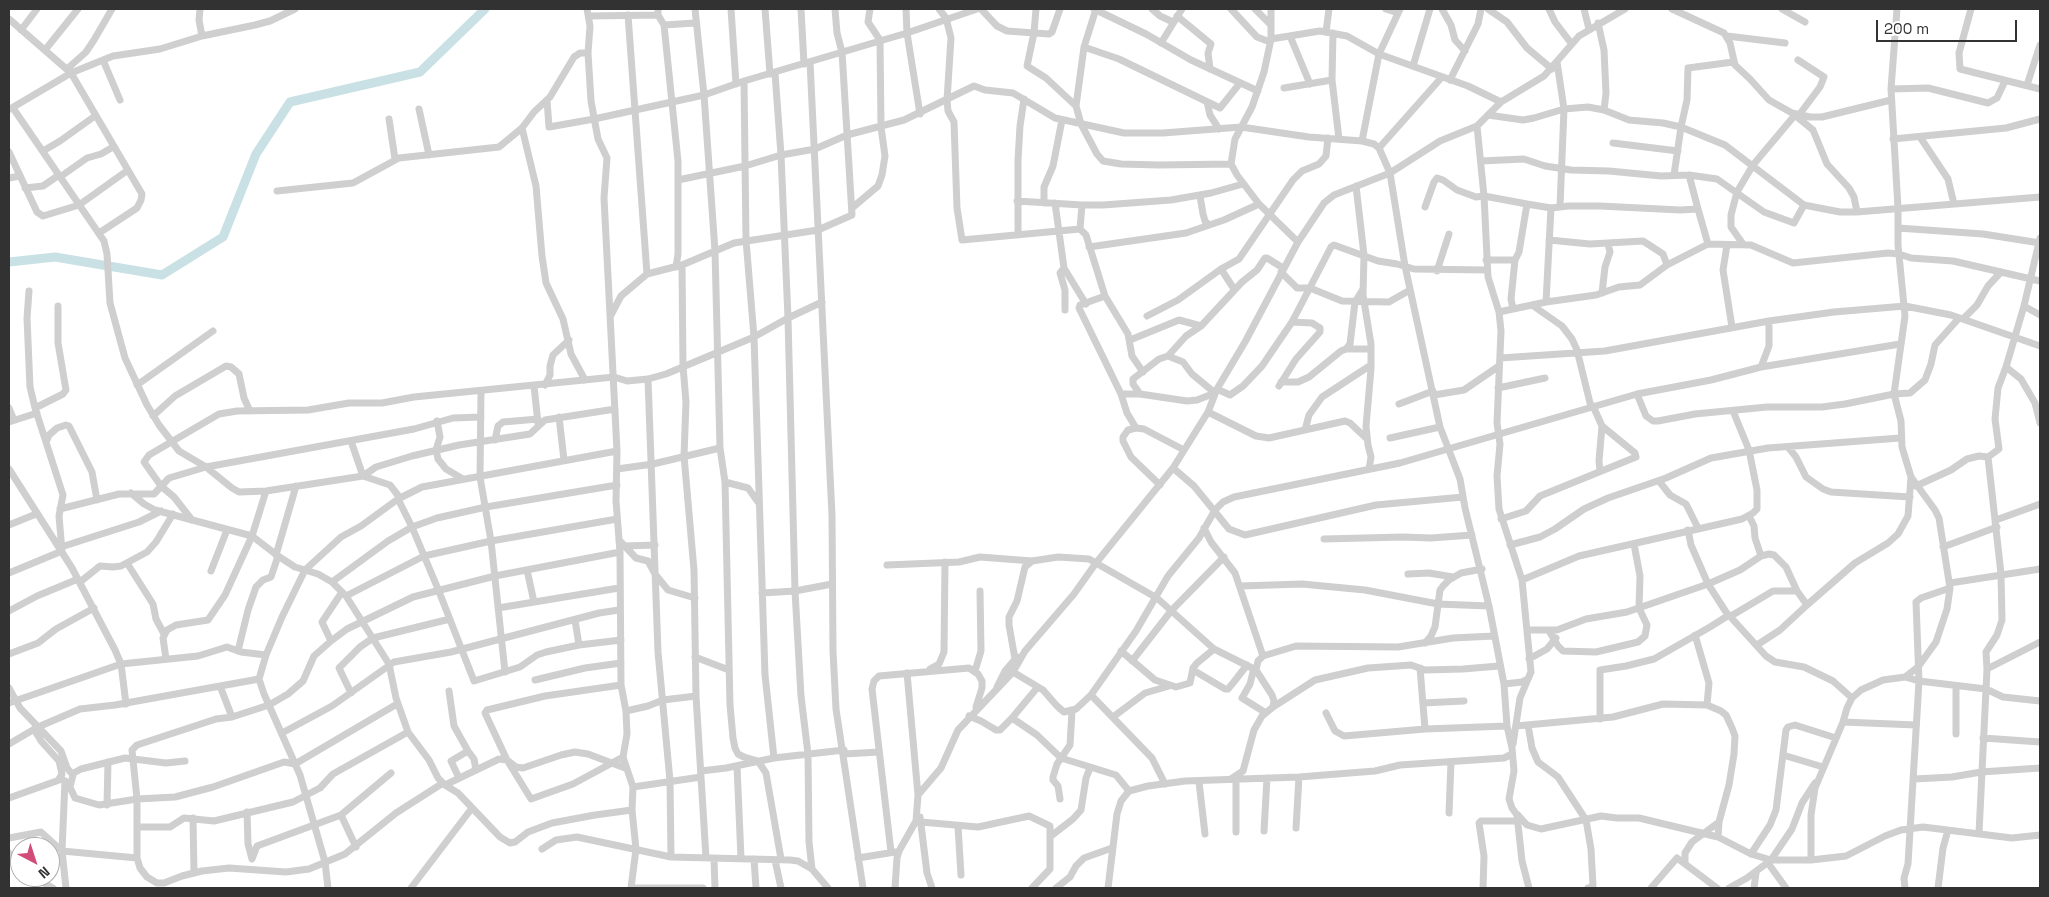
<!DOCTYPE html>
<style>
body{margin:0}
#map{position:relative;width:2049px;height:897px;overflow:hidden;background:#fff;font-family:"Space Grotesk",sans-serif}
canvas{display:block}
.frame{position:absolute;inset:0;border:10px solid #323232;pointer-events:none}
.north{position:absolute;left:10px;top:837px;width:50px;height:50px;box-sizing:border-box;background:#fff;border:1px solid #adadad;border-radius:50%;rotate:140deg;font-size:14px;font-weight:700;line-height:20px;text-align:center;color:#323232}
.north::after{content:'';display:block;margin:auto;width:18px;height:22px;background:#d14c79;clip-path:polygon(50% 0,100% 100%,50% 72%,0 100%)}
.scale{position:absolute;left:1876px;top:20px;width:141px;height:22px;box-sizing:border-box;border:2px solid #323232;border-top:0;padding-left:6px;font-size:15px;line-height:18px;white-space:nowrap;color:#323232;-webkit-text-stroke:4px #fff;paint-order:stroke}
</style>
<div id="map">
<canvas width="2049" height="897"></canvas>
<div class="frame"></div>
<div class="north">N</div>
<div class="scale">200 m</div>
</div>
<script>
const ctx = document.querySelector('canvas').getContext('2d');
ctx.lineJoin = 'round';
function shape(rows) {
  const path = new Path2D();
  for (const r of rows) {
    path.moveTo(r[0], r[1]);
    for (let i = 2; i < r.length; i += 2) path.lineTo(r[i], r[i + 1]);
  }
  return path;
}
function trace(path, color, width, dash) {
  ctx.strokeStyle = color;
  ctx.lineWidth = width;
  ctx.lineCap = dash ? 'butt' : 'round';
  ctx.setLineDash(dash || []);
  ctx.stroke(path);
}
const river = shape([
 [9,262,55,257,162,275,223,237,256,154,290,102,420,72,485,9]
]);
const minor = shape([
 [200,9,199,20,202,36],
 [587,9,590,26,588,53,591,101,598,139,607,158,604,198,617,451,616,501,620,552,621,685,626,711,627,734,623,757,633,787,632,810,636,849,631,888],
 [658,9,658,15,664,25,678,161,678,254,676,267],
 [695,9,704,95,715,251,720,448,725,482,730,705,733,738,735,748,738,754,744,757,758,761,766,773,781,859],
 [731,9,736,84],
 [765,9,770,74],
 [801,9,804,64],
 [906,9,907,33,920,114],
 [939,9,946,18,951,38,947,100,948,111,954,122,957,208,962,240,1080,229,1082,205,1103,205,1171,200,1211,193,1243,184],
 [981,9,997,26,1007,31,1049,34,1052,32,1060,9],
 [1036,9,1034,33,1027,66,1046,78,1076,106],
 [1094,9,1146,34,1191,60,1258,91],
 [1096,9,1084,47,1119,59,1220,108,1240,83],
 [1152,9,1160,16,1173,22],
 [1231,9,1257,37,1270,42],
 [1255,9,1270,24],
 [1271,9,1271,39,1264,72,1252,107,1235,139,1231,164,1237,175,1259,204,1298,242],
 [1386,9,1398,13],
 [1442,9,1451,25,1455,40,1465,51],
 [1488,9,1507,22,1527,48,1552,69],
 [1549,9,1555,22,1571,43],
 [1584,9,1589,29],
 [1672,9,1724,33,1730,43,1735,65,1750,79,1769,100,1792,113,1810,117,1822,117,1891,100],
 [1782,9,1805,22],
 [1971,9,1959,53,1960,69,2040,89],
 [628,15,647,274],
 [589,16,658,15],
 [1177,16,1211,44,1208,53,1210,69],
 [9,19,71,73,142,194,141,200,137,208,99,233],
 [1598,23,1604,50,1606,93,1604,110],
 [664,25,695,23],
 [21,30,37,9],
 [1326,32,1329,9],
 [1333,33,1332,80,1339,139],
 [1290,36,1310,84],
 [1727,36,1785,43],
 [1271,39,1320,31,1347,36,1379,54,1468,86,1501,102],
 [1161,43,1182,9],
 [1084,47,1076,106,1081,124,1097,154,1103,161,1121,164,1159,165,1231,164],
 [45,50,78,9],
 [103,60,120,100],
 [1798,60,1824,77,1820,87,1799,115],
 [810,62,832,515,833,651,836,709,863,888],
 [1557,62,1564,109,1560,206],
 [1413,66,1430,9],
 [67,69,86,52,94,40,112,9],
 [775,73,781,155,788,318,795,591,801,696,808,754,809,842,812,869],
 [1450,80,1478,24,1481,9],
 [744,81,746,240,754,337,765,675,774,758],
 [2027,85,2040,45],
 [1284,88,1332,80],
 [1891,89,1928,88,1988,103,1997,98,2005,81],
 [547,100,549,127,594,119,704,95,744,81,907,33,977,9],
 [1207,102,1210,115,1219,129],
 [13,108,104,241,107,254,110,303,125,358,147,405,159,425,179,451,206,467,232,488,239,492,266,491,363,476,376,467,412,456,459,445,530,434,545,420,615,409],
 [10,109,71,73,103,60,113,56,160,49,202,36,255,25,270,21,295,9],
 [419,109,429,155],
 [1488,115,1523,120,1534,118,1564,109,1588,107,1604,110,1629,120,1663,123,1681,127,1725,145,1804,205],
 [1796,116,1813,130,1827,164,1849,188,1854,197,1857,212],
 [389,119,395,159],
 [1477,126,1484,196,1488,277,1499,312,1501,331,1497,423,1500,444,1497,476,1499,509,1522,580,1531,672,1528,679,1522,682,1504,684],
 [522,128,536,186,542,256,546,283,563,319,571,354,585,380],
 [1920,137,1948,179,1954,204],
 [1893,139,2006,128,2040,119],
 [1362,141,1379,54,1400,9],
 [1613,143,1678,151],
 [1379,148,1442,77],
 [43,151,60,141,95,116],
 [9,152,37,212,43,216,79,205,128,170],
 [1481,161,1524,159,1545,166,1571,170,1609,171,1661,176,1689,175,1717,179,1764,212,1794,223,1804,205,1840,212,1857,212,2040,197],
 [1674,175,1681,127,1687,100,1688,68,1733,62],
 [1689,175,1698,209],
 [60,177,87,158,101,154,113,147],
 [9,178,20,176],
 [678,180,745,166,781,155,815,149,847,135,904,120,974,86,985,90,1013,93,1055,118,1124,133,1163,133,1241,127,1309,137,1362,141,1374,144,1379,148,1390,173,1405,266,1440,427,1460,479,1465,508,1489,606,1504,684,1507,726,1512,748,1514,771,1509,799,1512,808,1517,815,1522,861,1529,888],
 [1356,186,1364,255,1363,295,1371,344,1371,369,1366,426,1368,445,1371,457,1369,469],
 [25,188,43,186,59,175],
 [277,191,353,183,399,158,499,147,522,128,534,112,550,97,574,57,580,53,588,53],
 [1200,196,1203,214,1205,221,1209,225],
 [1017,201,1082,205],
 [1044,203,1044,187,1053,166,1062,120],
 [1055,203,1064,268,1086,304],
 [1425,207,1434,182,1437,178,1443,180,1457,190,1476,197,1484,196,1527,204],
 [852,208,878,186,882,175,885,156,881,127,880,40,868,22,870,9],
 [1898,228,1983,234,2040,243],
 [1080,229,1086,235,1105,296,1128,334,1132,356,1143,372],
 [1018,235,1018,160,1020,126,1024,99],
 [1549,240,1590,244,1643,241,1663,254,1667,265],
 [1743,244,1731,227,1731,215,1737,192,1753,165,1795,115],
 [1727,245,1723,270,1732,327],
 [1089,247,1186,233,1224,220,1259,204],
 [1486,260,1515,260,1519,252,1527,204,1551,208,1568,206,1600,206,1680,210,1698,209,1708,244],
 [682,265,683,366,686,402,684,456,694,570,696,696,706,858],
 [1064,268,1060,273,1065,290,1065,310],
 [1221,269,1234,289],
 [1437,271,1449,234],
 [1281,272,1297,288,1310,288,1342,301,1389,302,1410,290],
 [1602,293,1605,267,1610,252,1608,244],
 [1105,296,1080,305,1079,308,1121,394,1127,413,1136,428],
 [1546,302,1551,208],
 [1532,305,1562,326,1572,339,1577,350,1591,407],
 [2024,306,2040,315],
 [1513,309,1511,299,1515,260],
 [1499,312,1546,302,1596,295,1619,287,1640,285,1667,265,1708,244,1751,245,1793,263,1888,253,1899,254,1911,258,1953,261,2040,281],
 [611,315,621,296,647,274,682,265,734,243,818,230,852,215,842,52,837,33,835,9],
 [1147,316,1178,300,1221,269,1239,259,1293,180,1302,171,1319,164,1326,156,1328,138],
 [1963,319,1977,305,1988,286,2001,272],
 [1130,340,1179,320,1201,326],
 [1346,349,1350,344,1355,302,1363,289],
 [1168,356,1186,336,1201,326,1242,282,1257,270,1265,258,1267,258,1283,268],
 [1500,358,1605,351,1769,321,1834,312,1905,306,1951,315,2040,346],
 [1761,367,1769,346,1769,321],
 [2006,367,2021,379,2035,403,2040,423],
 [648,379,658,652,670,781,671,857],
 [1281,382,1298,382,1309,377,1341,351,1346,349,1371,349],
 [137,385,213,331],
 [545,385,550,375,550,366,553,355,569,340],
 [534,386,538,423],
 [1279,386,1296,359,1320,332,1320,328,1312,323,1292,322],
 [1498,388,1545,378],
 [1217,389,1230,395,1243,386,1262,366,1292,322,1331,247,1334,245,1378,261,1397,264,1414,269,1487,270],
 [481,391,480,477,491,541,505,672],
 [1121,394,1140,394,1187,401,1197,400,1215,393,1192,374,1183,362,1168,356,1159,359,1133,379,1133,384,1140,394],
 [1637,394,1646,416,1653,421,1658,421,1695,414,1767,407,1822,407,1845,404,1894,394,1910,393,1925,380,1931,364,1935,345,1959,318],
 [1434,395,1464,390,1499,366],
 [1399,404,1433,391],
 [1593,406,1602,426,1599,461,1600,471],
 [9,408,14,420],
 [35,408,63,394,66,390,58,343,58,306],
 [1208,412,1256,436,1269,438,1345,421,1350,423,1366,438],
 [153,416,175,396,226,366,231,367,239,374,244,398,250,411],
 [559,417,564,460],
 [437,421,440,437,436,450,438,459,446,469,463,479],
 [9,422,37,413],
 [1305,430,1309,415,1322,397,1371,365],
 [1390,438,1440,427],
 [495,440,498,426,503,422,538,419],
 [351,441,363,476,390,485,400,498],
 [46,442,49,435,57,428,66,425,69,426,92,472,97,500],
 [1788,447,1796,457,1806,477,1823,489,1831,492,1910,497],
 [1173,468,1194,486,1229,529,1245,535,1376,505,1463,497],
 [9,469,72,568,115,650,121,664,126,704],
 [617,469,653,464,720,448],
 [1659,481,1670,495,1686,504,1698,528],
 [725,482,748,488,758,502],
 [1160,485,1131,457,1123,441,1123,437,1128,430,1136,428,1144,429,1184,450],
 [1916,486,1951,470,1967,459,1979,456,1988,457],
 [131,493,144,504,155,510,252,536,278,556,295,567,318,574,332,582,346,596,389,664,396,698,408,732,429,760,438,778,445,785,458,793,500,837,510,843,515,842,528,832,552,823,595,815,632,810],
 [398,499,412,527,438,589,474,681,520,667,537,655,546,652,579,645,621,640],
 [60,509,119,494,154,494,169,478,206,467,414,429,453,418,481,417],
 [1749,516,1754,526,1755,538,1761,556],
 [1501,519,1526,511,1540,496,1636,457,1635,453,1602,426],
 [192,520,174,497,161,486,144,462,149,455,219,414,237,411,308,410,349,403,382,403,414,397,614,377,627,381,648,379,666,374,754,337,788,318,822,302],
 [1996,520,2040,504],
 [9,525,36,514],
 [1204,528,1211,542,1235,573,1263,656,1258,661,1256,670,1272,695,1274,701,1273,707],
 [1688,530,1691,545,1708,584,1726,612,1766,656,1775,662,1804,667,1833,681,1852,698],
 [1324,539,1403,537,1431,538,1472,535],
 [619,540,636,558,648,561,655,574,668,590,695,598],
 [1510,545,1540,537,1555,529,1584,509,1608,498,1666,478,1711,458,1768,448,1900,438],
 [625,546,655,545],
 [61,547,139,522,161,511],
 [1943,547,1997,527],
 [276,555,296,486],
 [127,563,153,604,156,619,164,634],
 [887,565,959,562,980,557,1032,561,1058,557,1089,559,1157,598,1214,649,1256,670],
 [527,570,534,602],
 [211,571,227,530],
 [9,573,62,551,59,516,63,495,35,408,30,387,27,318,29,291],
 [1408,574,1429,573,1453,577],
 [1522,580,1579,556,1742,519,1753,513,1757,509,1757,490,1749,450,1733,411],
 [80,582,100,566,113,567,121,566,147,552,156,542,173,514],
 [332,582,388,541,412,527,437,518,486,507,617,485],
 [1950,583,2040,569],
 [1240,586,1302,584,1365,590,1438,604,1489,606],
 [762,593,795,591,832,584],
 [346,596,424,556,491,541,617,519],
 [498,608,619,588],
 [9,611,37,596,78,579],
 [1731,616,1773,591,1797,591],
 [575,620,579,645],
 [1528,630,1557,630,1586,619,1627,612,1708,584,1740,570,1761,556,1769,554,1774,555,1786,567,1797,591,1807,605,1855,563,1888,543,1898,534,1908,516,1911,477],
 [1549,631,1558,646,1563,651,1596,652,1638,642,1645,636,1647,625,1639,608,1640,576,1634,544],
 [1695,635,1709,683,1707,705],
 [331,641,322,622,342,592],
 [1425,643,1431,636,1435,627,1440,590,1443,586,1449,580,1461,573,1482,569],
 [1757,645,1780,630,1807,605],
 [238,651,248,610,256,587,263,580,271,577,278,556],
 [1121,651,1155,680,1176,687,1190,683,1193,668,1197,663,1214,649],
 [9,654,38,643,56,629,94,608],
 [1263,656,1296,646,1398,647,1453,638,1494,636],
 [695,657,729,670],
 [166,659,163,638,167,630,176,625,208,620,225,595,252,536,266,491],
 [1015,659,1009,625,1009,617,1017,601,1025,567,1032,561],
 [1529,659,1547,649,1556,638],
 [1132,661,1171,611,1224,557],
 [1254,668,1250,684,1242,698,1266,713],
 [1420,668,1425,729],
 [930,669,939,664,944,652,945,562],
 [1987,669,2040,642],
 [1193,670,1225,689,1228,689,1233,683,1247,665],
 [975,671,981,651,980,591],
 [1013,672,1043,690,1057,706,1064,712,1076,709,1091,695,1136,631,1168,576,1199,538,1215,510,1223,502,1234,497,1400,463,1637,394,1711,380,1761,367,1900,344],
 [907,673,918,795],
 [1905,677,1919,681,1986,689,2003,697,2040,701],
 [535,680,585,668,621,663],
 [621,685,545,696,487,710,485,713,507,760,531,799,573,784,623,757],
 [220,686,232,717],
 [997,687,1005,671,1017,657],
 [9,688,20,708,61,751,67,768,73,775,70,787],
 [449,691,454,726,468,751,474,759,476,770],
 [351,693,339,668,360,647,373,638,450,619],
 [1091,695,1152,758,1165,784],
 [9,703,121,664,198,656,227,647,241,652,266,655],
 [1423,703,1464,701],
 [626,711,648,706,663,700,696,696],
 [1326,713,1335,731,1344,736,1425,729,1507,726],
 [969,716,981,721,996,730,1000,730,1012,718,1037,735,1061,758,1116,775,1129,791],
 [1113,717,1145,693,1169,686],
 [1012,718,1037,688],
 [1600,719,1600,670,1626,666,1654,659,1710,627,1729,615],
 [1843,722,1916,725],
 [1528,725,1532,748,1538,762,1558,777,1586,820,1591,849,1593,886,1588,888],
 [1516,726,1613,717,1663,704,1707,705,1721,711,1726,715,1732,728,1735,736,1734,754,1729,785,1719,822,1718,837],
 [34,729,41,741,59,761,62,774,59,779],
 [282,733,332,706,394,662,451,652,599,613,619,610],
 [1956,734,1956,687],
 [1983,738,2040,742],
 [9,744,38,727,80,709,115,705,259,679],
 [1513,744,1520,698,1528,679],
 [844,754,879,752],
 [1783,755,1823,767],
 [737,766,741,858],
 [701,771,726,768,774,758,844,750],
 [72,774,81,769,125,758,166,763,185,761],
 [459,778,451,761,468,751],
 [1231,779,1243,771,1254,730,1262,716,1273,707,1315,680,1368,668,1411,665,1425,670,1463,669,1499,666],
 [1236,779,1236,832],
 [1914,779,1952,777,1981,772,2040,768],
 [65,781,62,851,66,888],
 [1199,782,1205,834],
 [443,783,396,813,345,854,309,869,286,872,229,868,202,871,182,876,164,883,157,883,147,877,140,868,137,858,137,799,132,750,137,745,216,719,232,717,269,705,288,694,303,681,314,656,331,641,347,629,413,597,495,576,620,552],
 [445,785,499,759,507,760,516,767,523,768,561,755,575,752,588,754,625,768],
 [633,787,701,777],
 [9,798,62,779,69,785,75,798,99,805,137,799,175,797,213,787,284,762,295,764,397,704],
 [1060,799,1058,786,1053,780,1053,777,1057,764,1070,745,1072,711],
 [107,805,108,762],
 [247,812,248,844,252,859,257,846,341,815,391,773],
 [1449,813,1451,762],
 [341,815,356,847],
 [1518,815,1527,825,1541,829,1601,816,1617,818,1639,818,1718,837,1751,854,1771,860,1792,829,1802,803,1815,783],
 [920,817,927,873,932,888],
 [193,818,194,872],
 [921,822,978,827,1029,816,1050,826,1050,869,1032,888],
 [958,826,961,875],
 [137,827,170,827,184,818,214,821,293,802,320,788,333,774,408,732],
 [1296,828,1299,777],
 [1264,831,1267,778],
 [1979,833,1987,669,1986,652,1997,635,2002,620,2001,574,1988,457,1999,449,1995,419,1998,388,2006,367,2024,306,2040,238],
 [1051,836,1073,819,1081,810,1086,778,1090,768],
 [9,838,41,832,62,851,137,858],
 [542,849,556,840,577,837,671,857,790,860,798,861,812,869,828,888],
 [891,852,872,689,874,681,879,676,969,668,978,674,982,681,982,688,976,707],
 [9,853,20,865],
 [1751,854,1770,825,1776,810,1786,730,1788,727,1795,725,1836,738],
 [858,858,895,852],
 [714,859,715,888],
 [754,859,756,888],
 [775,860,781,888],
 [1811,860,1811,815,1815,788,1843,722,1847,708,1852,698,1861,690,1883,680,1905,677,1918,667,1936,642,1947,609,1950,588,1939,518,1935,510,1911,477,1902,447,1901,421,1894,394,1905,316,1898,245,1898,208,1891,89,1897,9],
 [1685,863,1685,853,1692,842,1719,822],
 [1768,863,1786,888],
 [33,877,53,888],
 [328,888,325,862,300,775,264,694,259,679,266,655,282,617,305,570,341,537,361,526,398,499,422,487,617,451],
 [411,888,472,808],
 [631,888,703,888],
 [895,888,897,858,899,851,916,821,918,795,941,768,958,730,1013,672,1025,651,1074,594,1096,563,1173,468,1208,412,1217,389,1245,342,1298,242,1324,203,1334,195,1390,173,1440,141,1477,126,1501,102,1544,76,1579,36,1625,9],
 [1056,888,1070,877,1076,866,1084,858,1112,848],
 [1108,888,1117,814,1121,801,1129,791,1148,786,1185,781,1299,777,1375,771,1400,765,1504,758,1512,754],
 [1483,888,1484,856,1479,823,1481,821,1519,821],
 [1651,888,1677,858,1717,888],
 [1729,888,1747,878,1771,860,1811,860,1846,856,1885,836,1901,830,1923,827,2012,838,2040,835],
 [1754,888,1756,873],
 [1905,888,1904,878,1908,864,1919,681,1916,602,1921,598,1950,588],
 [1938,888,1943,848,1948,830]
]);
trace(river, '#c9e1e4', 9);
trace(minor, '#cfcfcf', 7);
</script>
